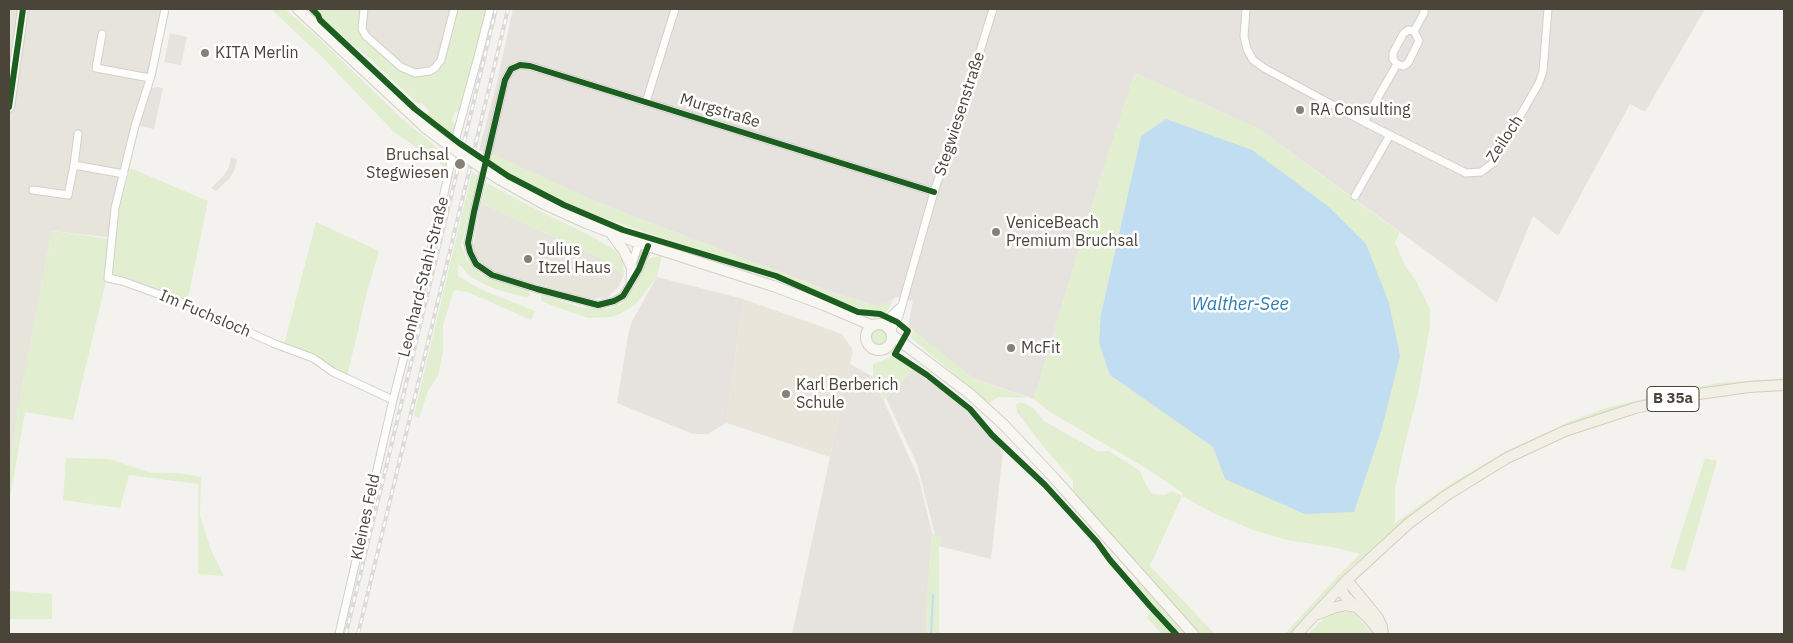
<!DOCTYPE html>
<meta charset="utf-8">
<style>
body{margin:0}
#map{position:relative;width:1793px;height:643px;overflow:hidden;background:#f4f2ee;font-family:"IBM Plex Sans",sans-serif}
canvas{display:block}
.frame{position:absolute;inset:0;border:10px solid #4b4439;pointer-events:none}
</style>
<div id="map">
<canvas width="1793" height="643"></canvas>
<div class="frame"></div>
</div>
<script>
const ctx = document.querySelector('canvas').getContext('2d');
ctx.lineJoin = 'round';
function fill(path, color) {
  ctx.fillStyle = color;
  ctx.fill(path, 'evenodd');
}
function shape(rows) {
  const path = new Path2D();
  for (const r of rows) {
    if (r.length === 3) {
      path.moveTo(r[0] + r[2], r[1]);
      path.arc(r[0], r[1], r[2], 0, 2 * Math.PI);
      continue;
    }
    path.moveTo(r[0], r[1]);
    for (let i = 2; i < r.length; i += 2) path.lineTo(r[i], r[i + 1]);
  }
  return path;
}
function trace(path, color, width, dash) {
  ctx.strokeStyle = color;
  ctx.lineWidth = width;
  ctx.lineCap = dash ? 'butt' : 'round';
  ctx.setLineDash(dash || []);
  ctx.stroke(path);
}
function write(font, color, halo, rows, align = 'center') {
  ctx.font = font + ' "IBM Plex Sans",sans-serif';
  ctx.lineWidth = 5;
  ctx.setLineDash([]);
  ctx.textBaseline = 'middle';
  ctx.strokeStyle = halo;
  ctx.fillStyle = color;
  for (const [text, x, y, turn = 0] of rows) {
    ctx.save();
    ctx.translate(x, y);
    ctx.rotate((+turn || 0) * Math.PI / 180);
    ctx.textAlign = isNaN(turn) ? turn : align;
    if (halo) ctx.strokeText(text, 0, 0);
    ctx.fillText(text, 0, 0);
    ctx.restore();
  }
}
const residential = shape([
 [9,9,168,9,154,79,148,89,119,210,115,238,52,231,18,410,9,472],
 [358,9,458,9,444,61,432,73,426,75,415,76,408,75,399,69,363,38,356,22],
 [481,203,602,259,624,275,619,286,607,298,590,299,489,270,477,258,473,246]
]);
const industrial = shape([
 [513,9,1705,9,1645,112,1630,104,1558,236,1533,216,1497,303,1259,129,1135,73,1098,185,1034,399,974,379,943,355,908,326,913,301,896,297,880,307,840,295,643,220,590,199,494,155,479,150,497,82],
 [657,277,743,299,726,423,708,434,693,434,617,403,629,330,632,321],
 [850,364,873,377,919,479,932,533,927,596,926,634,792,634],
 [913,369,966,408,1003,451,991,559,939,546,942,538,935,535,917,464,886,398]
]);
const education = shape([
 [743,299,842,334,853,350,830,457,726,423]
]);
const green = shape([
 [271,9,285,9,321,40,399,116,449,158,448,169,394,132,321,56],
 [314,9,358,9,356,22,363,38,399,69,408,75,415,76,432,73,444,61,458,9,488,9,460,110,454,113,452,121,457,124,454,136,427,115,429,110,421,103,418,104,368,57,327,24],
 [1135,73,1259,129,1400,233,1395,242,1405,266,1416,281,1430,309,1430,326,1418,394,1406,439,1395,488,1395,523,1450,484,1506,451,1574,420,1606,408,1680,390,1719,383,1784,378,1784,381,1692,391,1627,405,1580,421,1437,496,1414,512,1349,569,1290,634,1285,634,1332,582,1360,554,1332,547,1287,540,1253,530,1213,513,1182,496,1150,566,1215,634,1200,634,1179,612,1073,491,1073,481,1043,446,1017,412,1016,405,1020,402,1026,404,1033,408,1044,421,1097,451,1109,451,1140,471,1146,485,1152,494,1165,495,1172,491,1182,496,1183,493,1144,467,1050,412,1034,399,1098,185],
 [1166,119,1225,479,1213,447,1110,375,1101,314,1141,136],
 [494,154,590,199,643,220,839,295,880,307,881,303,887,304,894,299,886,313,867,310,836,300,779,275,647,233,568,205,490,162],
 [130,168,208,201,187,303,117,278,113,274,111,268,119,210],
 [472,172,478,176,461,246,468,262,481,275,527,291,530,293,530,296,525,297,495,289,472,278,458,263,458,276,480,289,535,311,531,320,468,292,454,290,443,325,443,351,438,376,428,391,419,418,414,415],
 [487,183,539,211,587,234,615,250,623,261,624,275,602,259,481,203],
 [316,222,379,251,367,292,347,377,284,345],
 [52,231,110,239,107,277,73,420,25,412,9,503,9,472,18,410],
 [662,256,657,277,636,304,620,314,610,317,588,318,548,304,541,300,541,294,582,308,608,309,623,303,637,282,643,266,650,258],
 [879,337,8],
 [913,330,974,379,1028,398,998,397,989,403,911,338],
 [894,356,913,369,884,400,873,377,873,364],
 [66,458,109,459,151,473,178,473,201,477,200,516,211,550,224,576,198,574,198,484,129,475,120,508,63,500],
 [1705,458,1717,461,1685,571,1670,568],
 [932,533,942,538,939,546,939,634,926,634,927,596],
 [1139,580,1183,630,1179,634,1162,634,1147,618,1151,611,1140,593,1133,585],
 [9,591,52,594,52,619,9,619],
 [1341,612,1349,612,1356,615,1372,634,1308,634,1323,619,1331,614]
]);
const parking = shape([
 [170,33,187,37,181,65,164,62],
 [1241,44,1246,57,1240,61,1241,67,1235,69,1233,64,1219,70,1217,65,1225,61,1223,54,1226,53,1229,60,1238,56,1235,47],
 [1277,81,1288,87,1286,92,1289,94,1282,108,1283,110,1303,120,1300,127,1287,121,1284,127,1275,126,1279,118,1266,111,1267,110,1276,115,1279,110,1263,101,1271,86,1274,85],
 [157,87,163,88,154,129,140,126,148,90],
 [231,157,237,159,235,169,229,179,216,191,211,188,224,175,229,167],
 [898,218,920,224,895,296,887,304,881,303,880,306,840,294,848,266,855,268,857,263,881,271],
 [930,248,997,268,985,306,1019,317,1021,313,1048,322,1044,337,990,321,980,353,1032,369,1024,391,974,378,913,328,911,319,915,297]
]);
const water = shape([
 [1166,119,1252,150,1329,207,1366,244,1389,303,1400,356,1382,428,1354,512,1305,514,1225,479,1213,447,1110,375,1099,343,1101,314,1141,136]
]);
const stream = shape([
 [931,634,933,595]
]);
const street = shape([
 [165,9,151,76,135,126,115,208,108,278,122,281,186,304,275,344,313,358,333,372,393,400],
 [364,9,362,29,366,36,401,67,415,73,430,71,435,68,441,60,454,9],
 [1246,9,1244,36,1247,49,1253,60,1264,68,1364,122,1466,173,1481,172,1493,163,1539,83,1543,71,1548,9],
 [1414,31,1419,41,1408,63,1403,66,1397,64,1393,59,1393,53,1403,34,1408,30,1414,31,1424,13,1424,9],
 [102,34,96,68,150,78],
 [646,102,675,9],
 [1364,122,1397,64],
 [74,165,78,134],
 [33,190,68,195,74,165,124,174],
 [1355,196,1390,135],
 [648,246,639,269,623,296,614,301,598,305,537,289,492,275,476,264,470,252,468,243,474,212,505,80,511,69,520,65,530,66,934,192],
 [630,281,631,266,639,243],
 [882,324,900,307],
 [891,331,899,316,934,192,967,93,993,9],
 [339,634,393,400,437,226,457,134,479,53,490,9]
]);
const secondary = shape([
 [298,9,427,129],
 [9,107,23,9],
 [499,179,542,203,586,223,639,243,773,286,824,305,873,326],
 [611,233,624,251,631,266],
 [879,337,13],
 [892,335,970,394,1004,425,1055,479,1193,634]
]);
const primary = shape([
 [1347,580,1378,618,1382,627,1383,634],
 [1341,587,1344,595,1370,620,1380,633],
 [1318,614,1336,607,1346,605,1356,607],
 [1297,634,1347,580,1408,524,1447,495,1507,458,1565,431,1635,408,1699,394,1749,387,1784,385]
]);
const rail = shape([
 [346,634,496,9],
 [358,634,508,9]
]);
const secondaryBridge = shape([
 [427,129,451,147,499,179]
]);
const cycleway = shape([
 [312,9,318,15,320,20,415,109,459,143,508,176,564,205,623,230,776,276,858,312,880,314,897,322,908,331,895,354,927,375,970,409,992,435,1045,485,1097,542,1110,560,1150,606,1176,634],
 [9,107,23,9],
 [648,246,639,269,623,296,614,301,598,305,537,289,492,275,476,264,470,252,468,243,474,212,505,80,511,69,520,65,530,66,934,192]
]);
const markers = [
 [205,53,5,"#868178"],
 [1300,110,5,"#868178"],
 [460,164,6,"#868178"],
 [996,232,5,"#868178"],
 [528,259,5,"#868178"],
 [1011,348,5,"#868178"],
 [786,394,5,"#868178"]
];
const shields = [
 [1673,399,52]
];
const shieldNames = [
 ["B 35a",1673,399]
];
const poiNames = [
 ["KITA Merlin",215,53],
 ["RA Consulting",1310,110],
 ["Bruchsal",449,155,"right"],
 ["Stegwiesen",449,173,"right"],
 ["VeniceBeach",1006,223],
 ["Premium Bruchsal",1006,241],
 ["Julius",538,250],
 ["Itzel Haus",538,268],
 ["McFit",1021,348],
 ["Karl Berberich",796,385],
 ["Schule",796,403]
];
const streetNames = [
 ["Murgstraße",720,111,17],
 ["Stegwiesenstraße",960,114,-72],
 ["Zeiloch",1505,139,-57],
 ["Leonhard-Stahl-Straße",424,277,-76],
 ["Im Fuchsloch",205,314,23],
 ["Kleines Feld",366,517,-78]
];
const waterNames = [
 ["Walther-See",1240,305]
];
fill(residential, '#e7e4dc');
fill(industrial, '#e6e2de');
fill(education, '#eae5da');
fill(green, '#e1eecf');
fill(parking, '#e6e3df');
fill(water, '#c0ddf1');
trace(stream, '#c0ddf1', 2);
trace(street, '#d2d0cb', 9);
trace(secondary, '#d3cfc5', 12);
trace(primary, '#d6cebb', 12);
trace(street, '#fdfdfc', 7);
trace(secondary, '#f7f6f1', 10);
trace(primary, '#f2efe6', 10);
trace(rail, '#dbdbda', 4);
trace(rail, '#fff', 2, [5.5]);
trace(secondaryBridge, '#d3cfc5', 12, []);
trace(secondaryBridge, '#f7f6f1', 10);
trace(cycleway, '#1b5e20', 6);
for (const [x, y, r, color] of markers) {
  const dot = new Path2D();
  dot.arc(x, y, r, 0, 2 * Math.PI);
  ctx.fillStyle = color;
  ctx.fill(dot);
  trace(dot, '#fff', 2);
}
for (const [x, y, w] of shields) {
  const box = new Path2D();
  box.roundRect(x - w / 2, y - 12.5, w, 25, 4);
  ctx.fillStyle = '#fff';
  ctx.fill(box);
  trace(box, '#4b4439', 1);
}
write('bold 15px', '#4b4439', null, shieldNames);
write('16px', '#4b4439', '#fff', poiNames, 'left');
write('16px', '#4b4439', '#fff', streetNames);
write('italic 18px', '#2e7ab2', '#fff', waterNames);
</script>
